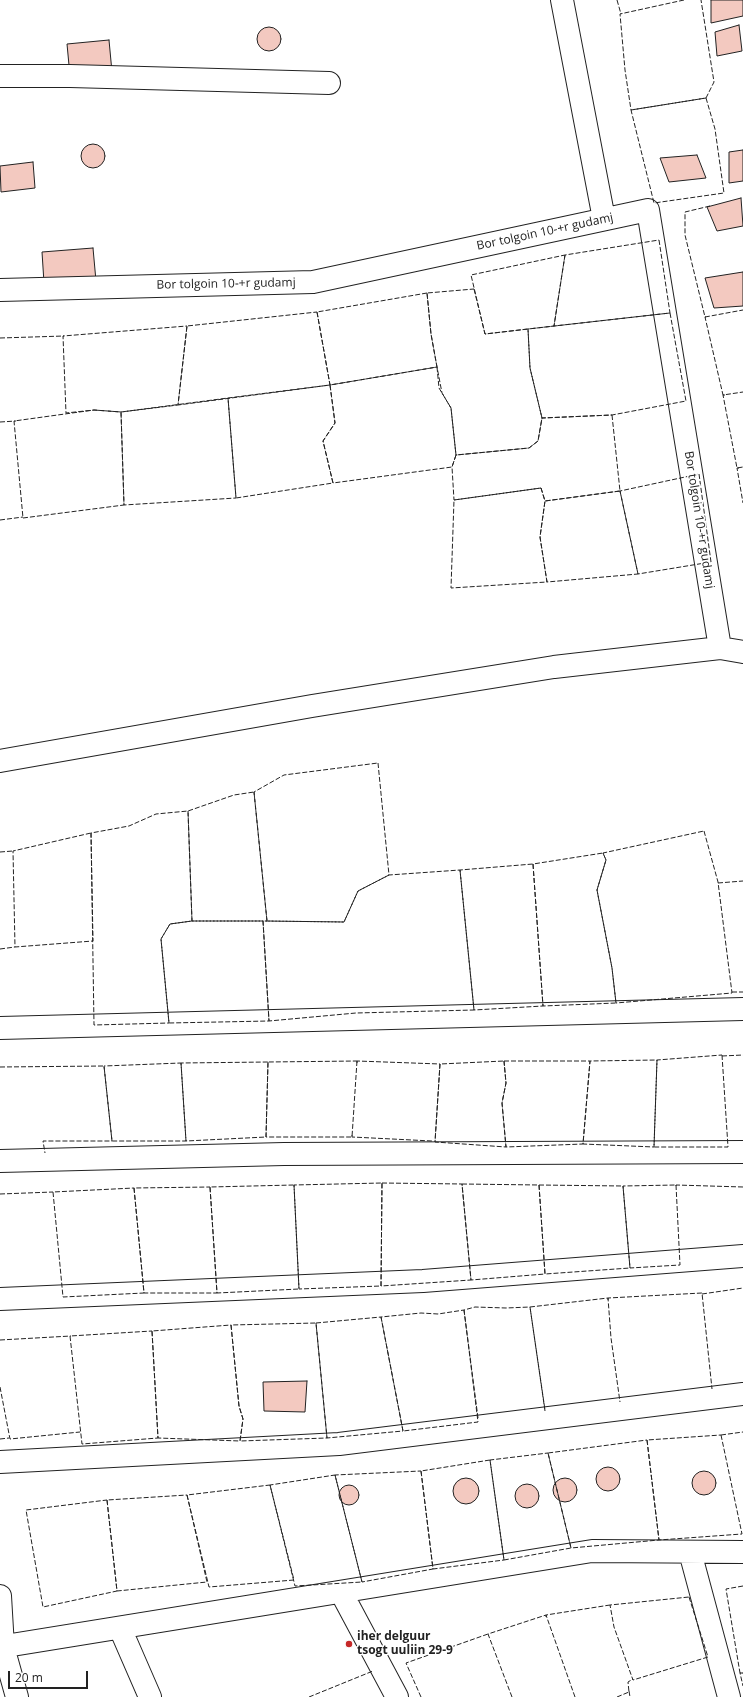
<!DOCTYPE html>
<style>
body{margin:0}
#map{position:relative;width:743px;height:1697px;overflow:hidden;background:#fff;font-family:"Open Sans",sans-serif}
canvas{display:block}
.scale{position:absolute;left:8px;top:1671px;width:80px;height:18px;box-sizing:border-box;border:2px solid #222;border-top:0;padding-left:5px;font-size:12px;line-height:14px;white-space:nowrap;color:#222;-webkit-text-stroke:3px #fff;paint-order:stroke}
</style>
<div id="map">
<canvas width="743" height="1697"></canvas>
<div class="scale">20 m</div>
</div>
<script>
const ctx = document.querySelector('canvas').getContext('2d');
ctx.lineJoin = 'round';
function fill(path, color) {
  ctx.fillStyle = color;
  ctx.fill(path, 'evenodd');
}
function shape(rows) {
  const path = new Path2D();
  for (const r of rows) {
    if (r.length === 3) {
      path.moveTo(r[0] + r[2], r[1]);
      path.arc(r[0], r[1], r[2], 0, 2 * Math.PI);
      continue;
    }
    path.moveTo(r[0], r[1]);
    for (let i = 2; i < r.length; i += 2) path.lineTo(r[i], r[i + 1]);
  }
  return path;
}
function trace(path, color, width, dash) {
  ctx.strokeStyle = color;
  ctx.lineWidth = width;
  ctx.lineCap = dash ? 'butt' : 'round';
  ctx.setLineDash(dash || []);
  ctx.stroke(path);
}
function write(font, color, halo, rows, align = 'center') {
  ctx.font = font + ' "Open Sans",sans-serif';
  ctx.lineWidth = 3;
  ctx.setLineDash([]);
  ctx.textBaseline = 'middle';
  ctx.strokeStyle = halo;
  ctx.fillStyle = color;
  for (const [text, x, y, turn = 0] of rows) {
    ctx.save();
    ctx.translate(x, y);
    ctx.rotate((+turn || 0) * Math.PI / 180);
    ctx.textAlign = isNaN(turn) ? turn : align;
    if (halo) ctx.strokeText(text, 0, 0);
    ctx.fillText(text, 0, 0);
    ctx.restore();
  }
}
const building = shape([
 [711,0,743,0,743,16,711,23,711,0],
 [739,25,742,51,717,56,715,32,739,25],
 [269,39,12],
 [109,40,112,72,70,76,67,44,109,40],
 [93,156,12],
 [743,150,743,181,729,183,729,152,743,150],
 [697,155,706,178,669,182,660,158,697,155],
 [33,162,35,188,1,192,0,166,33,162],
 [741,198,743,226,717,231,707,207,741,198],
 [93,248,96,281,44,283,42,252,93,248],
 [743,272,743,306,714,308,705,278,743,272],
 [307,1381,305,1412,264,1411,263,1382,307,1381],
 [608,1479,12],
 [704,1483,12],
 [466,1491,13],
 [565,1490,12],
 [527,1496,12],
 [349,1495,10]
]);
const street = shape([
 [562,0,604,219],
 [0,76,70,76,329,83],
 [0,290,313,282,648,210,720,648],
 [0,761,312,706,554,667,720,648,743,652],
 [0,1028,743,1009],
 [0,1161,284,1154,743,1152],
 [0,1299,423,1281,743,1256],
 [0,1462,339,1444,743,1394],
 [690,1552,729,1697],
 [341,1592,397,1697],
 [0,1596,3,1647,17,1697],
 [120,1628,150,1697],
 [0,1647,592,1551,743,1552]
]);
const fence = shape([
 [617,0,621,14],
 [684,0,620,14,625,70,631,110,706,98,714,82,701,0],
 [706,98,715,129,724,193,654,203,631,110,706,98],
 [710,206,685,212,685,235,705,317,743,310],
 [659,240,670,313,554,326,565,255,659,240],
 [565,255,554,326,485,334,471,275,565,255],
 [474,289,485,334,528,329,530,368,542,418,538,441,529,448,456,455,451,408,442,393,437,367,431,334,427,293,474,289],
 [427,293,431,334,437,367,330,385,317,312,427,293],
 [317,312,330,385,178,405,187,326,317,312],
 [670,313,686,401,612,415,542,418,530,368,528,329,670,313],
 [706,317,705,317,723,395,743,392],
 [187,326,178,405,121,412,94,410,66,413,63,336,187,326],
 [0,338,64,336],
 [437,367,439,388,451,408,456,455,452,467,333,483,323,441,335,423,330,385,437,367],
 [330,385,335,423,323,441,333,483,236,498,228,398,330,385],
 [725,395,723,395,737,468,743,467],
 [228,398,236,498,124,505,121,412,228,398],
 [94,410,121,412,124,505,23,518,14,421,94,410],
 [612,415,620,491,545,501,541,488,454,500,452,467,456,455,529,448,538,441,542,418,612,415],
 [0,422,16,421],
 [739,468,737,468,743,503],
 [699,474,711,562,638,574,620,491,699,474],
 [541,488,545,501,540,537,547,582,451,588,454,500,541,488],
 [620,491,638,574,547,582,540,537,545,501,620,491],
 [0,520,23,517],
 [378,763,389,875,358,891,344,922,267,921,254,792,284,775,378,763],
 [254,792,267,921,192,921,188,811,234,795,254,792],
 [188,811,192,921,170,924,161,939,169,1023,94,1025,91,833,129,826,156,814,188,811],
 [704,831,718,882,732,993,616,1003,612,968,597,890,606,860,603,853,704,831],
 [91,833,93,941,15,947,13,851,91,833],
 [0,852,13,851,13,852],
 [603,853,606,860,597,890,612,968,616,1003,543,1006,533,864,603,853],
 [533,864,543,1006,474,1010,460,870,533,864],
 [460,870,474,1010,356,1013,269,1021,263,921,344,922,358,891,389,875,460,870],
 [718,883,743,881],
 [192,921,263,921,269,1021,169,1023,161,939,170,924,192,921],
 [0,949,15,947],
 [732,992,743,992],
 [722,1055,728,1147,654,1147,657,1060,722,1055],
 [722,1056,743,1055],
 [657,1060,654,1147,583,1144,590,1061,657,1060],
 [357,1061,352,1137,266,1137,268,1062,357,1061],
 [504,1061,590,1061,583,1144,506,1147,502,1103,506,1083,504,1061],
 [504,1061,506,1083,502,1103,506,1147,435,1142,440,1064,504,1061],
 [268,1062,266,1137,186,1141,181,1063,268,1062],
 [181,1063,186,1141,112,1141,104,1066,181,1063],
 [357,1063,357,1061,440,1064,435,1142],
 [0,1067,104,1066,112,1141,43,1141,45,1153],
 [352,1135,352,1137,432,1141],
 [382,1183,381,1286,299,1289,294,1185,382,1183],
 [382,1183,462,1184,471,1280,381,1286,382,1183],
 [462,1184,539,1185,545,1274,471,1280,462,1184],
 [294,1185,299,1289,217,1293,210,1187,294,1185],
 [539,1185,623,1186,630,1268,545,1274,539,1185],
 [676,1185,680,1265,630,1268,623,1186,676,1185],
 [676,1186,676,1185,743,1187],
 [210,1187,217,1293,144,1293,134,1188,210,1187],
 [134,1188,144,1293,63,1297,53,1192,134,1188],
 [0,1194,53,1192],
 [702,1294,743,1288],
 [608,1300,608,1298,702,1293,712,1389],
 [464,1310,478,1422,403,1431,381,1317,421,1313,438,1314,464,1310],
 [381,1317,403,1431,327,1438,316,1323,381,1317],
 [316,1323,327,1438,240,1441,243,1419,239,1406,231,1325,316,1323],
 [231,1325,239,1406,243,1419,240,1441,158,1438,152,1331,231,1325],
 [152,1331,158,1438,82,1444,70,1336,152,1331],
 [0,1340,71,1336],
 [0,1387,10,1439,80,1432],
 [545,1411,530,1307,608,1298,611,1338,620,1402],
 [478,1418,464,1310,475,1307,506,1308,530,1307,545,1410],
 [721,1435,742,1534,659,1540,647,1440,721,1435],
 [721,1435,743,1432],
 [0,1439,9,1438],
 [647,1440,659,1540,571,1548,548,1453,647,1440],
 [548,1453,571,1548,504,1560,490,1460,548,1453],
 [490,1460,504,1560,433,1569,421,1471,490,1460],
 [421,1471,433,1569,362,1582,335,1475,421,1471],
 [335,1475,362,1582,295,1586,270,1485,335,1475],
 [270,1485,294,1580,209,1587,187,1495,270,1485],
 [187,1495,207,1582,117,1591,107,1500,187,1495],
 [107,1500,117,1591,43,1607,26,1510,107,1500],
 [743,1586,726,1589,740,1673,743,1673,740,1673,743,1686],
 [689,1597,708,1657,633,1680,614,1627,610,1605,689,1597],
 [629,1691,630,1697],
 [309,1697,373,1671],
 [421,1697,406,1663,488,1634,489,1635],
 [512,1697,488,1634,546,1615,546,1617],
 [575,1697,546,1615,610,1605,611,1607],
 [617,1697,629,1692,628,1682,633,1679]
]);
const markers = [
 [349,1644,4,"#c62828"]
];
const streetNames = [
 ["Bor tolgoin 10-+r gudamj",545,232,-12],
 ["Bor tolgoin 10-+r gudamj",226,284,-1],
 ["Bor tolgoin 10-+r gudamj",699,520,81]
];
const poiNames = [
 ["iher delguur",357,1637],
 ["tsogt uuliin 29-9",357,1651]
];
fill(building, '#f3c9c0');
trace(building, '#222', 1);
trace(street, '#222', 24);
trace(street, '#fff', 22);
trace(fence, '#222', 1, [5, 2]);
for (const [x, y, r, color] of markers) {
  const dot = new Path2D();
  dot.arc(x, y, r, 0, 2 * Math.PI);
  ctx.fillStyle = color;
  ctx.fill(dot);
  trace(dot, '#fff', 1.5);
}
write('12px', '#222', '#fff', streetNames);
write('bold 12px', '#222', '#fff', poiNames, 'left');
</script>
